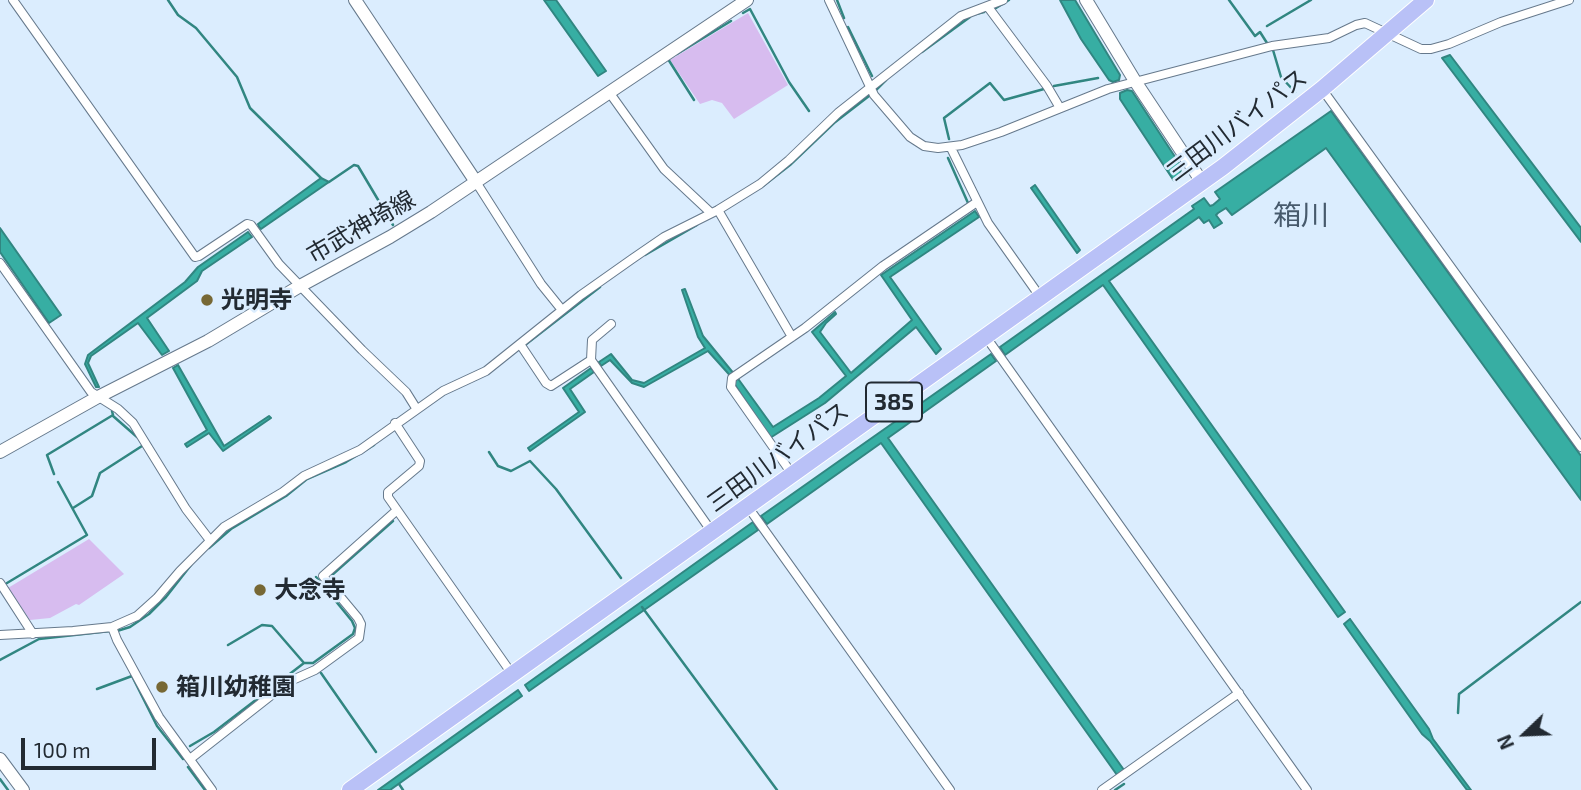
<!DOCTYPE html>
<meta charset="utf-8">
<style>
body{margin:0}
#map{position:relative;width:1581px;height:790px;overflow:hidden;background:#dbedfe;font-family:"Exo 2",sans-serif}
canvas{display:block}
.north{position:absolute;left:1490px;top:699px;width:70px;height:70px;-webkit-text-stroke:5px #dbedfe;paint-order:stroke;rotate:247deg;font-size:19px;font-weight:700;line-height:28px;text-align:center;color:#222a32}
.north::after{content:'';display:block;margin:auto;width:24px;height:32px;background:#222a32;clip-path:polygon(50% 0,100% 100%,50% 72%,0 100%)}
.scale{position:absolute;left:21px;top:738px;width:135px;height:32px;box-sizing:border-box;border:4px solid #222a32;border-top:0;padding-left:9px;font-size:21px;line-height:24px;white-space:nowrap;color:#222a32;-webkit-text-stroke:5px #dbedfe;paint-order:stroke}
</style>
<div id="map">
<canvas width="1581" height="790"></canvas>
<div class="north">N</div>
<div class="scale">100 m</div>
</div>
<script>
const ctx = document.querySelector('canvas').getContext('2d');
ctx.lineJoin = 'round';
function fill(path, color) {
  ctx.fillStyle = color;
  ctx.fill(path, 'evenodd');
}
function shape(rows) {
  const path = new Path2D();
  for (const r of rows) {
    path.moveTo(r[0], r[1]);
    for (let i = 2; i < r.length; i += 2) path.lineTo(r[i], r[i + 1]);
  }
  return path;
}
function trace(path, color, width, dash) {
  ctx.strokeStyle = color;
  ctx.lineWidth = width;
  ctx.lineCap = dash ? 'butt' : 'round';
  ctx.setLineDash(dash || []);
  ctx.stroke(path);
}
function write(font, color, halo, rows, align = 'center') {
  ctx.font = font + ' "Exo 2","Noto Sans JP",sans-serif';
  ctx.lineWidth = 5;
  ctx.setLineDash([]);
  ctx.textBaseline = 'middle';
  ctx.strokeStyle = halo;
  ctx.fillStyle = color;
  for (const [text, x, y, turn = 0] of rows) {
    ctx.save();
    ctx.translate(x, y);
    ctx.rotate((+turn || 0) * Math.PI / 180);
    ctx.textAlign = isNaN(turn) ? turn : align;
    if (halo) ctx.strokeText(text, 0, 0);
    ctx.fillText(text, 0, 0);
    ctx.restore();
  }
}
const green = shape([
 [748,13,788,85,734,119,722,103,712,100,700,104,670,60],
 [89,539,124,574,79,605,76,604,50,618,30,620,8,588]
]);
const water = shape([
 [544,0,556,0,606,71,598,76,544,0],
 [1060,0,1075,0,1120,75,1119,80,1113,82,1109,80,1081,39,1060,0],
 [1450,55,1581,228,1581,242,1442,58,1450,55],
 [1127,90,1132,91,1181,166,1180,177,1174,181,1120,99,1120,93,1127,90],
 [1331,111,1581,456,1581,500,1326,148,1232,215,1226,208,1218,213,1216,215,1222,223,1214,228,1209,220,1204,223,1199,217,1109,281,1345,612,1338,617,1103,285,1005,355,1000,347,1194,209,1192,206,1204,198,1210,206,1213,205,1220,199,1215,192,1331,111],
 [321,178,329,182,261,229,259,227,258,224,321,178],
 [1035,185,1080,250,1077,253,1031,188,1035,185],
 [975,211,979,217,890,277,941,349,936,354,916,327,825,403,770,438,735,385,735,381,708,351,644,387,632,383,610,360,601,366,599,362,611,354,632,380,644,383,705,348,698,337,682,290,685,289,703,336,739,380,773,427,819,398,846,376,812,332,835,312,836,314,826,323,820,332,851,373,912,320,881,275,975,211],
 [0,228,61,315,49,323,0,252,0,228],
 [248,232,252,237,202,271,197,281,147,318,169,351,162,355,138,323,91,356,88,363,99,387,96,387,85,364,88,355,185,282,198,267,248,232],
 [991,354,996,361,888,438,1124,770,1117,775,881,443,767,524,761,516,991,354],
 [178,365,224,446,269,416,271,418,223,451,209,433,187,447,185,444,207,430,173,368,178,365],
 [591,368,594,372,570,389,585,412,530,451,528,448,579,412,563,388,591,368],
 [753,522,758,530,529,691,525,685,753,522],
 [1350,619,1429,729,1433,739,1471,790,1467,790,1430,741,1422,734,1344,624,1350,619],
 [518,690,522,696,390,790,378,790,518,690]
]);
const stream = shape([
 [168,0,178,15,196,28,237,77,250,108,321,178],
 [837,0,844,18],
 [1229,0,1255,36,1260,32,1267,43],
 [996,8,1009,0],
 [743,13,750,9,789,82,809,111],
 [976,14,984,12],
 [1267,26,1311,0],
 [848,27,872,76],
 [1273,50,1281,77,1295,92],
 [922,52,970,17],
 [677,54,731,21],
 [668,59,694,100],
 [1054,86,1098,78],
 [876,90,886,80],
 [949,139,944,118,990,83,1004,100,1044,89],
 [948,158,968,203],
 [329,182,354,165,358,166,393,225],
 [763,186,790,165,834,123,869,96],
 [645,255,697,225],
 [525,345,600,287],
 [113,416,137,437],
 [489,452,498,466,511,471,530,461,556,489,621,578],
 [54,474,47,455,113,415,112,411],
 [73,508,92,496,100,473,142,446],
 [209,548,231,529,286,496,307,479,346,462,374,445],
 [332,575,393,521],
 [7,583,87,535,58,482],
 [642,607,777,790],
 [117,631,130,627,149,614,166,597,191,565],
 [228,645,262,625,272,626,304,663],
 [0,660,39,639,110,631],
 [321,673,376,752],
 [97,689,132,676,157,726,183,759],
 [1458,713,1459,694,1581,602],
 [190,746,214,732,304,663,313,663,353,634,355,628,352,621,316,577],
 [188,767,205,790],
 [0,779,8,790],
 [399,784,403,790],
 [1115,790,1124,784]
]);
const street = shape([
 [13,0,195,257,199,256,247,224,251,225,279,264,362,350,406,392,416,408],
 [829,0,874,95,910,137,924,146,938,148,962,145,1001,132,1108,89,1272,46,1329,38,1356,25,1365,23,1421,49,1431,49,1449,44,1501,22,1569,0],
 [988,7,1047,86,1060,108],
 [1322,89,1581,447],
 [609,92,664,169,711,213],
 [951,148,988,223,1041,298],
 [476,182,541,284,562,310],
 [718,210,792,337],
 [0,263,91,392,118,409,133,423,186,509,209,539],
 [611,324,592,340,591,360,712,532],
 [986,337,1307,790],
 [520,344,546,383,551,386,591,360],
 [395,423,420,461,419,466,388,492,388,497,512,674],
 [792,474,731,387,732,378,805,328,883,266,977,202],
 [748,507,950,790],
 [0,583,33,634],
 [112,627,117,640,159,717,212,790],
 [0,635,73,631,112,627,137,616,157,598,180,571,224,527,283,492,304,476,360,450,443,391,486,371,581,295,632,259,664,237,718,210,760,184,789,160,838,113,961,16,1003,0],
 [190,759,288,682,315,670,359,638,361,624,358,618,323,576,396,511],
 [1102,790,1239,693]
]);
const secondary = shape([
 [355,0,476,182],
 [1086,0,1135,81,1202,182],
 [0,452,98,397,208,341,300,286,390,237,431,212,747,0],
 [0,759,23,790]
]);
const highway = shape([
 [350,790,1223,167,1322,89,1426,0]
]);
const markers = [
 [207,300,7,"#776835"],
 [260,590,7,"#776835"],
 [162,687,7,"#776835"]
];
const shields = [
 [894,402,56]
];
const shieldNames = [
 ["385",894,402]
];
const streetNames = [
 ["三田川バイパス",1237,125,-37],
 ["市武神埼線",361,227,-30],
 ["三田川バイパス",778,457,-36]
];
const poiNames = [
 ["光明寺",221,300],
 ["大念寺",274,590],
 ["箱川幼稚園",176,687]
];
const quarterNames = [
 ["箱川",1301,216]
];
fill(green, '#d7bcef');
fill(water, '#37aea3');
trace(water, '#318681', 2);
trace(stream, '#318681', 2.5);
trace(street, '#66798c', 10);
trace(secondary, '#66798c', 14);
trace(highway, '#fff', 18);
trace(street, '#fff', 8);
trace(secondary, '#fff', 12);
trace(highway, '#b9c1f7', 16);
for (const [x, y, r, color] of markers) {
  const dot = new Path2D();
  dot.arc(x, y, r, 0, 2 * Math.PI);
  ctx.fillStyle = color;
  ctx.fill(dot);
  trace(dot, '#dbedfe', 2.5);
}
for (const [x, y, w] of shields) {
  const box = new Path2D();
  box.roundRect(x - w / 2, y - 19.5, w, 39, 5);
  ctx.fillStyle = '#dbedfe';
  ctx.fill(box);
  trace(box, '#222a32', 2);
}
write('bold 23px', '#222a32', null, shieldNames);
write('24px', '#222a32', '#dbedfe', streetNames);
write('bold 24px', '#222a32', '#dbedfe', poiNames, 'left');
write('28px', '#475a6c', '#dbedfe', quarterNames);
</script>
